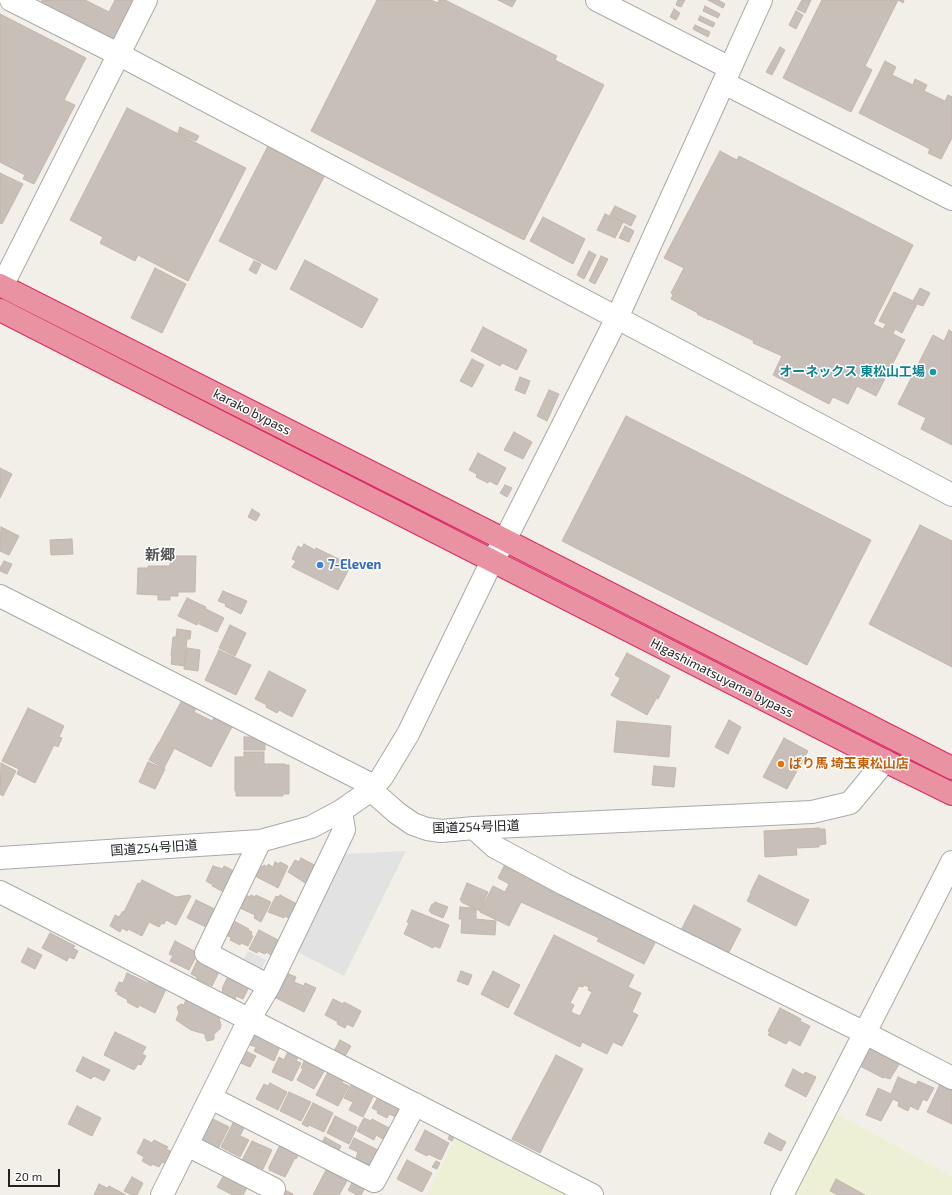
<!DOCTYPE html>
<meta charset="utf-8">
<style>
body{margin:0}
#map{position:relative;width:952px;height:1195px;overflow:hidden;background:#f2efe9;font-family:"Exo 2",sans-serif}
canvas{display:block}
.scale{position:absolute;left:8px;top:1169px;width:52px;height:18px;box-sizing:border-box;border:2px solid #222;border-top:0;padding-left:5px;font-size:12px;line-height:14px;white-space:nowrap;color:#222;-webkit-text-stroke:3px #fff;paint-order:stroke}
</style>
<div id="map">
<canvas width="952" height="1195"></canvas>
<div class="scale">20 m</div>
</div>
<script>
const ctx = document.querySelector('canvas').getContext('2d');
ctx.lineJoin = 'round';
function fill(path, color) {
  ctx.fillStyle = color;
  ctx.fill(path, 'evenodd');
}
function shape(rows) {
  const path = new Path2D();
  for (const r of rows) {
    path.moveTo(r[0], r[1]);
    for (let i = 2; i < r.length; i += 2) path.lineTo(r[i], r[i + 1]);
  }
  return path;
}
function trace(path, color, width, dash) {
  ctx.strokeStyle = color;
  ctx.lineWidth = width;
  ctx.lineCap = dash ? 'butt' : 'round';
  ctx.setLineDash(dash || []);
  ctx.stroke(path);
}
function write(font, color, halo, rows, align = 'center') {
  ctx.font = font + ' "Exo 2","Noto Sans JP",sans-serif';
  ctx.lineWidth = 3;
  ctx.setLineDash([]);
  ctx.textBaseline = 'middle';
  ctx.strokeStyle = halo;
  ctx.fillStyle = color;
  for (const [text, x, y, turn = 0] of rows) {
    ctx.save();
    ctx.translate(x, y);
    ctx.rotate((+turn || 0) * Math.PI / 180);
    ctx.textAlign = isNaN(turn) ? turn : align;
    if (halo) ctx.strokeText(text, 0, 0);
    ctx.fillText(text, 0, 0);
    ctx.restore();
  }
}
const farmland = shape([
 [840,1116,952,1176,952,1195,792,1195,834,1117],
 [458,1133,580,1195,427,1195]
]);
const parking = shape([
 [406,851,344,976,294,950,343,854],
 [248,951,266,960,260,972,242,963]
]);
const building = shape([
 [42,0,85,0,109,12,115,0,138,0,115,44,39,6,42,0],
 [377,0,431,0,438,3,439,0,445,0,557,56,555,60,604,85,524,240,311,131,377,0],
 [498,0,516,0,512,7,498,0],
 [678,0,685,0,681,7,676,5,678,0],
 [708,0,718,0,725,4,723,8,708,0],
 [802,0,811,0,805,13,797,9,802,0],
 [822,0,904,0,903,3,898,0,865,66,872,70,851,112,783,78,822,0],
 [705,6,720,14,718,18,703,11,705,6],
 [674,9,680,13,676,20,670,17,674,9],
 [796,11,803,15,796,29,789,25,796,11],
 [0,14,86,58,64,100,75,105,34,184,23,179,25,175,0,162,0,14],
 [700,16,715,23,713,27,698,20,700,16],
 [695,25,710,32,708,37,693,29,695,25],
 [780,47,785,50,772,75,766,72,780,47],
 [885,61,896,67,892,75,913,85,915,79,927,85,924,91,945,101,948,95,952,97,952,138,941,159,928,153,930,149,859,113,885,61],
 [127,108,246,168,188,281,138,255,135,261,100,243,103,237,70,220,127,108],
 [180,127,199,136,196,141,178,133,180,127],
 [269,144,326,173,276,270,219,241,269,144],
 [720,151,737,160,739,156,913,245,873,324,883,329,886,324,879,321,894,292,913,301,920,288,930,293,923,306,917,304,902,333,895,329,893,334,905,340,876,396,857,386,848,404,833,397,829,404,773,375,782,356,753,343,754,341,709,319,709,320,697,314,698,313,671,299,673,295,671,293,684,268,664,258,720,151],
 [0,173,23,184,2,224,0,223,0,173],
 [615,206,636,216,631,226,610,215,615,206],
 [605,214,623,222,615,238,597,230,605,214],
 [543,217,585,239,573,264,530,241,543,217],
 [625,226,634,231,629,242,619,238,625,226],
 [589,251,596,255,584,279,577,275,589,251],
 [601,256,608,259,595,284,589,281,601,256],
 [305,260,378,299,362,328,290,289,305,260],
 [254,261,261,264,256,274,249,270,254,261],
 [155,268,186,284,162,333,131,318,155,268],
 [483,327,527,350,517,370,502,363,500,366,471,351,483,327],
 [949,330,952,332,952,445,921,429,926,418,898,404,933,335,944,341,949,330],
 [472,359,484,365,472,387,460,381,472,359],
 [520,377,530,381,525,394,515,390,520,377],
 [549,390,559,394,547,421,537,416,549,390],
 [626,416,871,540,807,665,562,541,626,416],
 [514,432,532,442,523,459,504,450,514,432],
 [478,453,506,468,497,485,489,481,488,483,476,477,477,474,469,470,478,453],
 [0,468,12,474,0,498,0,468],
 [505,485,512,488,507,497,500,493,505,485],
 [252,509,260,514,256,521,248,517,252,509],
 [920,525,952,541,952,667,869,624,920,525],
 [1,527,19,536,9,555,0,551,1,527],
 [72,539,73,554,51,555,50,540,72,539],
 [304,544,315,550,316,548,351,565,338,590,292,567,296,561,292,559,298,546,302,548,304,544],
 [170,556,196,556,195,592,178,592,178,596,170,596,170,600,158,600,158,595,137,594,138,568,148,568,148,566,170,566,170,556],
 [4,561,12,564,7,574,0,571,0,568,4,561],
 [223,591,247,601,241,614,225,606,226,604,218,601,223,591],
 [187,598,206,607,197,625,178,616,187,598],
 [206,609,224,618,217,632,199,624,206,609],
 [230,625,246,633,235,656,219,648,230,625],
 [177,629,191,631,190,639,187,639,184,666,171,664,172,656,171,656,173,637,176,637,177,629],
 [187,648,200,650,198,671,184,669,187,648],
 [219,650,251,665,236,695,205,680,219,650],
 [627,653,670,676,658,699,615,675,627,653],
 [269,671,306,690,292,717,279,710,277,713,266,707,267,705,255,699,269,671],
 [620,679,656,699,647,715,611,695,620,679],
 [182,700,197,707,194,712,212,721,216,715,233,725,211,767,160,741,182,700],
 [28,708,64,726,59,737,62,738,58,747,54,745,35,783,17,774,19,769,2,761,28,708],
 [729,720,741,727,728,754,715,747,729,720],
 [617,721,671,726,669,757,614,752,617,721],
 [244,737,265,737,265,750,244,750,244,737],
 [784,738,808,751,787,789,763,777,784,738],
 [159,742,174,749,164,768,149,760,159,742],
 [244,752,264,752,264,764,285,764,285,765,289,765,289,794,283,794,283,796,236,796,236,791,235,791,235,757,244,757,244,752],
 [148,762,165,769,155,789,139,782,148,762],
 [1,763,16,771,3,796,0,794,1,763],
 [654,766,676,768,674,787,652,785,654,766],
 [819,828,819,829,825,829,826,844,819,845,819,847,796,848,797,855,765,857,764,831,819,828],
 [301,858,320,868,310,886,288,872,295,860,299,862,301,858],
 [275,862,279,864,280,862,288,866,278,888,255,876,260,866,262,867,264,865,268,867,268,864,273,867,275,862],
 [505,864,654,934,651,940,655,943,644,964,597,941,599,938,521,902,509,926,480,912,493,886,505,892,509,884,498,878,505,864],
 [213,866,223,869,224,866,236,872,226,893,212,886,213,885,206,881,213,866],
 [759,875,809,900,796,926,747,901,751,893,750,893,759,875],
 [142,880,176,897,189,895,191,896,176,925,166,920,164,924,162,923,159,927,149,922,142,936,128,929,127,931,122,928,120,932,110,926,115,915,119,917,123,911,124,912,138,883,140,884,142,880],
 [467,883,488,892,480,911,461,902,462,900,460,900,467,883],
 [245,895,250,897,251,895,255,897,256,895,271,902,261,922,254,918,255,915,240,908,241,906,240,905,245,895],
 [280,895,299,905,291,920,285,916,284,918,268,912,276,896,278,897,280,895],
 [196,900,217,910,208,928,187,918,196,900],
 [435,902,448,907,443,918,431,913,431,912,429,911,432,904,434,904,435,902],
 [694,905,741,929,726,958,679,934,694,905],
 [460,907,472,908,476,910,476,919,496,921,495,935,461,933,462,919,459,919,460,907],
 [412,910,449,925,440,948,434,946,433,948,404,934,409,923,407,922,412,910],
 [232,920,249,929,248,930,252,932,251,935,253,936,248,946,241,943,240,945,230,940,231,937,225,935,232,920],
 [259,930,280,941,273,956,266,952,265,954,258,951,257,953,249,949,259,930],
 [50,933,75,946,73,948,78,951,74,959,69,957,67,961,42,948,50,933],
 [554,935,634,975,628,987,641,993,632,1012,638,1015,622,1046,613,1042,607,1054,582,1042,580,1047,514,1014,554,935],
 [584,985,589,987,588,990,592,992,580,1016,571,1012,574,1005,570,1003,579,986,583,987,584,985],
 [175,941,198,953,189,970,170,961,173,956,169,954,175,941],
 [28,948,42,955,35,969,21,962,28,948],
 [198,959,219,972,212,986,197,979,197,977,191,974,198,959],
 [461,971,472,975,468,985,457,981,461,971],
 [493,971,520,985,508,1008,481,994,493,971],
 [284,972,296,977,294,982,304,986,305,983,316,988,304,1012,272,996,284,972],
 [127,973,148,983,149,981,166,989,155,1013,139,1005,138,1008,127,1002,128,1000,117,994,118,992,115,991,119,982,123,983,127,973],
 [228,976,251,983,243,999,236,996,235,1000,221,993,223,990,222,989,228,976],
 [186,999,220,1015,219,1018,221,1025,220,1029,214,1034,214,1039,212,1040,207,1041,205,1037,205,1034,191,1030,176,1020,179,1013,177,1007,181,1004,184,1005,186,999],
 [333,999,343,1004,344,1002,361,1011,353,1027,347,1024,345,1028,337,1024,338,1022,325,1015,333,999],
 [780,1008,801,1019,800,1021,810,1026,800,1046,789,1040,786,1044,768,1035,770,1032,768,1031,780,1008],
 [115,1032,146,1047,142,1054,146,1056,141,1065,138,1064,134,1070,104,1055,115,1032],
 [256,1034,281,1044,274,1061,254,1051,256,1047,250,1045,256,1034],
 [340,1040,351,1046,344,1058,333,1053,340,1040],
 [869,1048,900,1063,890,1079,884,1077,883,1078,860,1066,869,1048],
 [242,1049,256,1056,250,1067,236,1061,242,1049],
 [289,1049,300,1055,296,1061,301,1063,292,1081,272,1072,279,1057,284,1060,289,1049],
 [556,1055,583,1069,540,1153,512,1139,556,1055],
 [83,1057,110,1070,104,1081,94,1076,91,1079,76,1071,83,1057],
 [306,1057,326,1068,314,1089,297,1080,303,1069,301,1068,306,1057],
 [793,1069,804,1075,805,1072,816,1077,806,1097,785,1086,793,1069],
 [329,1070,344,1078,342,1083,349,1086,338,1106,316,1095,329,1070],
 [898,1077,916,1085,918,1081,934,1088,927,1101,923,1099,918,1110,910,1106,908,1111,898,1106,899,1102,893,1099,881,1121,866,1115,878,1088,891,1094,898,1077],
 [270,1083,287,1092,278,1110,256,1099,264,1084,268,1086,270,1083],
 [352,1083,369,1089,366,1094,373,1097,363,1117,349,1110,353,1102,344,1098,352,1083],
 [940,1084,952,1090,952,1124,927,1112,940,1084],
 [289,1092,311,1102,301,1121,280,1111,289,1092],
 [378,1097,401,1107,396,1117,389,1114,387,1118,377,1113,378,1111,372,1108,378,1097],
 [313,1103,333,1113,324,1132,309,1125,308,1127,302,1124,313,1103],
 [77,1106,101,1118,92,1136,68,1124,77,1106],
 [335,1116,357,1127,349,1144,327,1133,335,1116],
 [211,1118,229,1127,218,1149,198,1139,211,1118],
 [364,1118,371,1121,372,1119,391,1129,387,1138,384,1136,383,1139,376,1135,374,1140,357,1131,364,1118],
 [234,1121,245,1126,240,1136,249,1140,240,1157,221,1147,234,1121],
 [425,1130,449,1143,441,1160,428,1154,427,1156,415,1150,425,1130],
 [452,1130,457,1132,452,1141,448,1139,452,1130],
 [769,1133,786,1142,781,1151,764,1143,769,1133],
 [325,1137,341,1146,336,1156,319,1148,325,1137],
 [354,1138,382,1152,373,1167,356,1158,358,1152,349,1148,354,1138],
 [144,1139,152,1143,154,1140,168,1147,166,1149,172,1152,166,1164,162,1162,159,1167,152,1164,151,1166,142,1161,144,1157,137,1153,144,1139],
 [252,1141,272,1150,263,1169,242,1160,252,1141],
 [281,1143,300,1153,296,1159,295,1158,285,1177,269,1170,269,1167,281,1143],
 [407,1160,432,1173,422,1192,397,1179,407,1160],
 [436,1161,440,1163,437,1169,432,1167,436,1161],
 [227,1170,250,1182,243,1195,233,1195,217,1187,227,1170],
 [326,1170,347,1181,339,1195,313,1195,326,1170],
 [132,1177,143,1183,137,1195,132,1195,124,1191,132,1177],
 [354,1179,366,1186,361,1195,357,1195,348,1190,354,1179],
 [836,1179,865,1195,838,1195,830,1191,836,1179],
 [99,1184,107,1188,109,1186,126,1195,94,1195,99,1184],
 [281,1188,293,1194,292,1195,278,1195,281,1188]
]);
const minor = shape([
 [11,0,118,54,952,495],
 [597,0,730,68],
 [724,83,952,199],
 [2,286,146,0],
 [0,596,374,786],
 [371,790,397,813,413,824,427,829,441,831,474,828,812,812,850,803,885,761],
 [474,828,495,847,564,884,865,1033,952,1078],
 [260,841,206,953,269,986],
 [0,858,260,841,311,827,341,811,371,790,382,777,408,734,492,561,505,540,617,318,761,0],
 [0,892,592,1195],
 [211,1098,374,1181,415,1104],
 [187,1145,274,1189],
 [162,1195,249,1020,269,986,344,830,341,811],
 [782,1195,952,862]
]);
const highway = shape([
 [0,285,505,540,952,768],
 [0,310,885,761,952,794]
]);
const markers = [
 [933,372,4,"#0f9aa8"],
 [320,565,4,"#3f7fe0"],
 [781,764,4,"#e8710a"]
];
const cultureNames = [
 ["オーネックス 東松山工場",925,372]
];
const streetNames = [
 ["karako bypass",252,412,27],
 ["Higashimatsuyama bypass",722,678,27],
 ["国道254号旧道",476,827,-2],
 ["国道254号旧道",154,848,-4]
];
const shopNames = [
 ["7-Eleven",328,565]
];
const foodNames = [
 ["ばり馬 埼玉東松山店",789,764]
];
const quarterNames = [
 ["新郷",160,555]
];
fill(farmland, '#eef0d5');
fill(parking, '#e2e2e2');
fill(building, '#c7bfb8');
trace(building, '#c4b6ab', 1);
trace(minor, '#a9a9a9', 24);
trace(highway, '#dc2a67', 24);
trace(minor, '#fff', 22);
trace(highway, '#e892a2', 22);
for (const [x, y, r, color] of markers) {
  const dot = new Path2D();
  dot.arc(x, y, r, 0, 2 * Math.PI);
  ctx.fillStyle = color;
  ctx.fill(dot);
  trace(dot, '#fff', 1.5);
}
write('bold 13px', '#0d838f', '#fff', cultureNames, 'right');
write('13px', '#222', '#fff', streetNames);
write('bold 13px', '#366cbe', '#fff', shopNames, 'left');
write('bold 13px', '#c56008', '#fff', foodNames, 'left');
write('bold 15px', '#555', '#fff', quarterNames);
</script>
